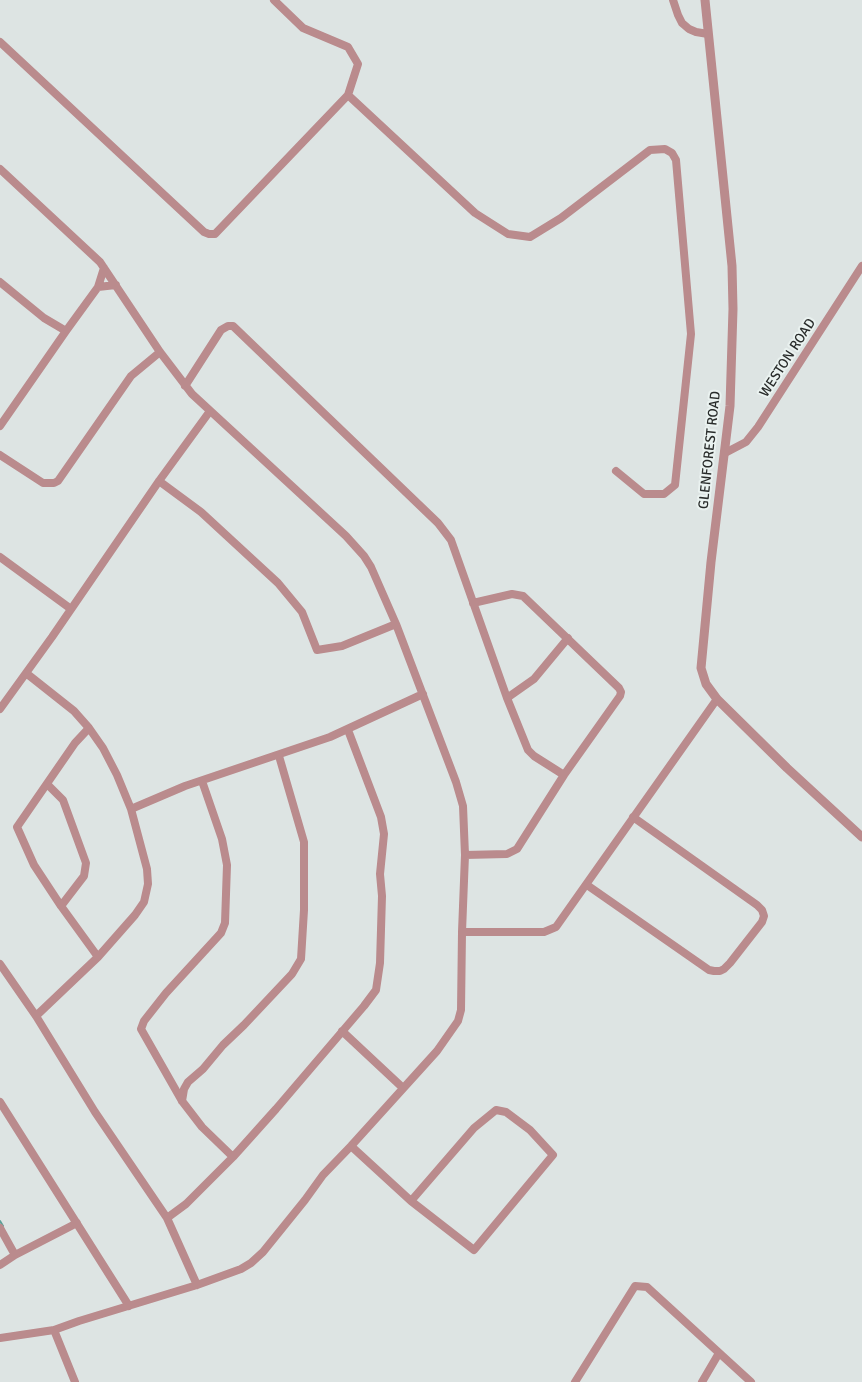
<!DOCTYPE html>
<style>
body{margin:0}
canvas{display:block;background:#dde4e3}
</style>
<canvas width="862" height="1382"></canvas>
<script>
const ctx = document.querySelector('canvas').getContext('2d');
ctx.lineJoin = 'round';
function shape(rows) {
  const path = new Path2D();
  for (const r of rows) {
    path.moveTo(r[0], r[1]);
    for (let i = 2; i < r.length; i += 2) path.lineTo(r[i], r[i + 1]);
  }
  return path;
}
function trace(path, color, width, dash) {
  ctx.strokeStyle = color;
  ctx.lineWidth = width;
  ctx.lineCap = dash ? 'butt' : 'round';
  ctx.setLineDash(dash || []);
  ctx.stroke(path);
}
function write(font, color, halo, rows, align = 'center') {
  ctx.font = font + ' Signika,sans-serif';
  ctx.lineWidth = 4;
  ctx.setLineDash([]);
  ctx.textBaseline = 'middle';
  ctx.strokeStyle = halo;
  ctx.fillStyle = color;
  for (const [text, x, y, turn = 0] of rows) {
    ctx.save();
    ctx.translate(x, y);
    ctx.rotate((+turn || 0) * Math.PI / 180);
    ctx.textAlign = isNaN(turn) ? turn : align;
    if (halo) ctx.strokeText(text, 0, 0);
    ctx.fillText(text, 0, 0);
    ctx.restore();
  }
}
const stream = shape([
 [0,1221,3,1226]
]);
const minor = shape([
 [274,0,303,28,348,47,358,64,348,95,475,213,508,234,530,237,561,218,650,150,665,149,672,153,676,160,691,334,675,485,664,494,644,494,616,471],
 [673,0,678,15,682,23,689,29,696,32,708,34],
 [0,42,204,232,209,234,215,234,348,95],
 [0,169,100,262,160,352,192,394,346,536,364,556,371,567,396,624,456,782,463,806,465,855,462,932,461,1010,458,1021,437,1051,351,1146,323,1175,305,1200,263,1252,251,1263,241,1269,197,1285,79,1321,54,1330,0,1338],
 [0,282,44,318,66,331],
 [98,287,104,268],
 [185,386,221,330,228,326,233,326,438,523,451,540,507,698,528,750,534,756,564,775],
 [0,426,66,331,98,287,116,285],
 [725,453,746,442,758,427,862,266],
 [0,455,43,483,54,483,58,481,131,376,160,352],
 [159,481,201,512,278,583,302,612,317,650,342,646,396,624],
 [0,557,71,609],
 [26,673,74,711,89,728,103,748,117,775,131,809,147,869,148,884,144,902,135,915,98,957,36,1016],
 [507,698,534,679,568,638],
 [0,709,52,637,159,481,210,411],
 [89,728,75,743,17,827,34,865,61,906,98,957],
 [202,781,222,839,227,865,225,923,221,933,166,993,144,1021,141,1029,182,1101,202,1127,233,1157],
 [47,784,63,800,86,863,84,876,61,906],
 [131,809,185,786,330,737,423,694],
 [465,855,507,854,517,849,564,775,620,696,621,692,619,688,523,596,512,594,473,603],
 [587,885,709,970,714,971,720,971,724,969,730,963,762,922,764,916,762,910,757,905,633,817],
 [462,932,544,932,556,927,717,699],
 [0,964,36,1016,95,1112,167,1218,197,1285],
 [342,1031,403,1088],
 [182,1101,184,1089,188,1082,203,1069,223,1045,244,1025,292,974,301,959,304,910,304,842,279,756],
 [0,1102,129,1306],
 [351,1146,411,1201,474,1250,553,1155,530,1130,506,1112,496,1110,474,1128,411,1201],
 [167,1218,186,1204,233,1157,276,1109,364,1006,376,990,380,963,382,896,380,874,384,834,381,817,348,730],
 [0,1228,15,1255,0,1265],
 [15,1255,77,1223],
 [54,1330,75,1382],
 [575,1382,635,1286,647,1287,751,1382],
 [702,1382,719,1353]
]);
const tertiary = shape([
 [705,0,732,266,733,309,730,406,711,562,701,668,706,684,717,699,787,768,862,837]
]);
const streetNames = [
 ["WESTON ROAD",788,358,-57],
 ["GLENFOREST ROAD",710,450,-84]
];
trace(stream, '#5e9f97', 2);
trace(minor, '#ba8b8d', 8);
trace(tertiary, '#ba8b8d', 9);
write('14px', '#292c2b', '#eaf2f0', streetNames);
</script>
